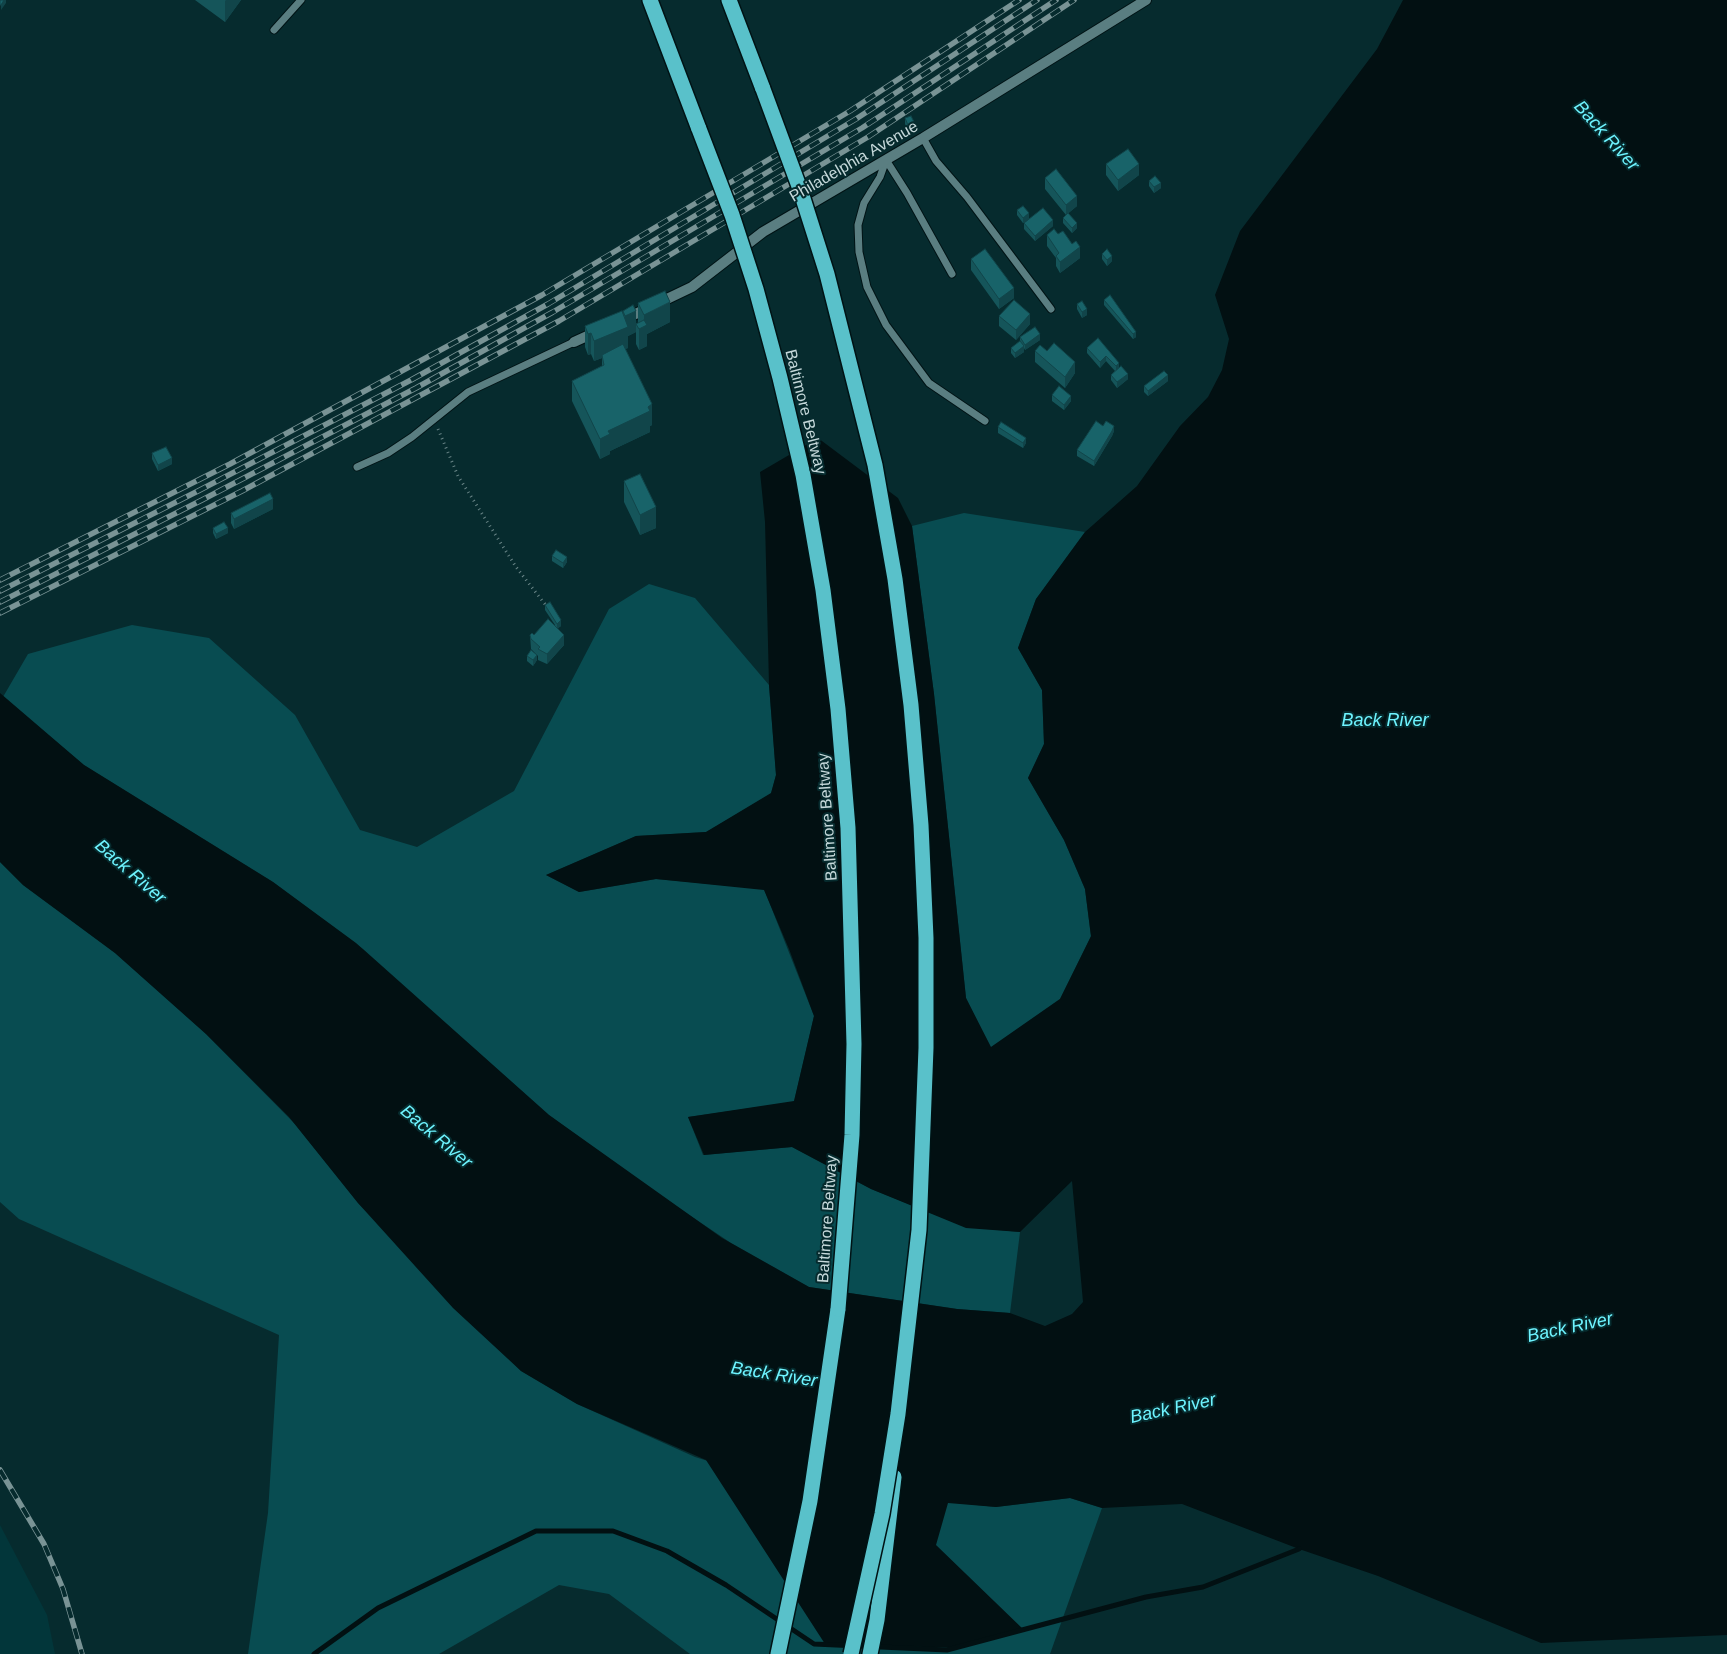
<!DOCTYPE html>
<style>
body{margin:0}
canvas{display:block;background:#062b2e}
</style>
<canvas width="1727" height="1654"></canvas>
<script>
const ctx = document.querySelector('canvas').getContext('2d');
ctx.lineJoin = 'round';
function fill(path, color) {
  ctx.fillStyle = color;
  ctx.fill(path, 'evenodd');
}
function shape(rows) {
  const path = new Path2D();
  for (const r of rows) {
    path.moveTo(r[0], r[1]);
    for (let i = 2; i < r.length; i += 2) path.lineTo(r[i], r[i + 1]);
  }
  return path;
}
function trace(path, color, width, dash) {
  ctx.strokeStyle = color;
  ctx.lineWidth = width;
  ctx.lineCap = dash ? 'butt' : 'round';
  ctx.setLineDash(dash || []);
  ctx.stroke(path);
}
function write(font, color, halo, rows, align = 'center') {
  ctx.font = font + ' Helvetica,sans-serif';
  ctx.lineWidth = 4;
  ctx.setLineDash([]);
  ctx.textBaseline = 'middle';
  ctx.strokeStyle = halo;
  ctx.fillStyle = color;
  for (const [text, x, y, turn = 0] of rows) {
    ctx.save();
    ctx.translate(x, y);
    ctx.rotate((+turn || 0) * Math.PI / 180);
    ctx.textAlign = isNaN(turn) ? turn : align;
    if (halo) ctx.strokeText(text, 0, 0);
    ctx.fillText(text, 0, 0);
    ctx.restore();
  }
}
const built = shape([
 [0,1525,47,1615,55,1654,0,1654]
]);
const green = shape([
 [964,513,1085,532,1036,599,1018,648,1042,690,1044,744,1028,778,1064,840,1085,889,1091,937,1060,999,990,1048,966,998,934,694,912,526],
 [649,584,695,598,769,685,776,775,771,794,706,832,636,836,546,875,579,892,656,879,764,889,814,1016,794,1102,688,1117,703,1155,792,1147,871,1189,966,1227,1020,1232,1010,1313,957,1309,809,1287,731,1243,649,1188,549,1115,363,949,273,882,84,765,3,697,28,654,132,625,209,638,295,715,360,830,417,847,514,791,609,609],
 [0,862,23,885,115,953,206,1034,295,1124,358,1203,521,1371,577,1404,695,1457,785,1485,996,1507,1070,1498,1102,1508,1050,1654,690,1654,609,1594,559,1585,439,1654,248,1654,268,1513,279,1335,19,1219,0,1202]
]);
const water = shape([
 [1403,0,1727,0,1727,1635,1541,1643,1378,1576,1299,1549,1182,1504,1102,1508,1070,1498,996,1507,948,1503,936,1545,1024,1630,957,1648,825,1644,706,1460,577,1404,521,1371,453,1308,358,1203,289,1117,206,1034,115,953,23,885,0,862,0,693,84,765,273,882,356,943,549,1115,722,1238,809,1287,957,1309,1010,1313,1045,1326,1072,1314,1083,1302,1072,1181,1020,1232,966,1228,871,1189,792,1147,704,1155,688,1117,794,1101,814,1016,789,949,764,890,656,879,579,892,546,875,636,836,706,832,771,793,776,775,769,685,765,522,760,472,818,438,898,498,912,526,934,694,966,998,991,1047,1060,999,1091,936,1085,889,1064,840,1028,778,1044,744,1042,690,1018,648,1036,599,1085,532,1137,486,1180,426,1208,397,1222,370,1229,339,1215,295,1240,231,1377,49]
]);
const stream = shape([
 [314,1654,378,1608,536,1531,613,1531,667,1551,726,1585,814,1644,947,1650,1146,1597,1203,1587,1299,1549]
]);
const path = shape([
 [438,429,458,476,516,567,548,608]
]);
const lane = shape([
 [274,30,301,0],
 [923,138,936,161,967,197,1051,309],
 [886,160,880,177,864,203,858,225,859,252,867,287,886,325,929,383,985,421],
 [886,160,907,193,952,274],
 [357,467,388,453,412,437,468,392,574,342]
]);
const street = shape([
 [625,319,692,287,763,232,923,138,1146,0],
 [574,342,596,332]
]);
const highway = shape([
 [650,0,699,129],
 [729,0,763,89],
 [778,1654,810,1501,838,1309],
 [870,1654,877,1620,894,1477]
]);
const rail = shape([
 [0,580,230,464,542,295,850,111,1019,0],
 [0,591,198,491,411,380,548,304,856,119,1037,0],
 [0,602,202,500,416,388,553,312,862,128,1056,0],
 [0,613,242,491,559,321,868,137,1074,0],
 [0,1470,44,1544,63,1589,82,1654]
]);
const highwayBridge = shape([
 [763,89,800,189,827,274,875,465,895,579,911,705,921,825,926,938,926,1048,919,1230,898,1414,882,1514,851,1654],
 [699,129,732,215,756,289,780,378,803,475,823,590,838,709,848,828,854,1044,852,1135,838,1309]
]);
const wall = shape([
 [195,0,241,0,225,22],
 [905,118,914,127,908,130,905,124],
 [1106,164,1139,175,1118,191,1106,175],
 [1045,178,1077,206,1066,215,1045,189],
 [1149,181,1161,188,1154,193,1149,186],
 [1017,210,1029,219,1023,223,1017,215],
 [1063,218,1077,228,1072,233,1063,223],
 [1024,223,1053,226,1035,241,1024,229],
 [1058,234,1080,258,1060,273,1056,266,1056,258,1047,246,1047,235],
 [1102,254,1112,261,1107,266,1102,259],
 [971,259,1014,298,999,309,971,270],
 [1104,300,1136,337,1133,339,1104,305],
 [638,303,670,322,647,334,647,346,639,350,636,344,636,332,628,336,628,348,625,349,652,425,650,426,650,432,610,451,610,454,600,459,572,401,572,381,602,366,602,358,594,361,591,354,588,355,585,347,585,326,623,314,623,311,636,324,638,323],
 [1077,304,1087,315,1082,318,1077,309],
 [999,316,1030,324,1016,340,999,326],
 [1020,337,1040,340,1025,350,1024,348,1024,352,1015,358,1011,353,1011,348,1020,341],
 [1098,338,1128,379,1117,388,1111,380,1111,375,1115,371,1106,361,1100,368,1087,353,1087,348],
 [1035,351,1075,373,1065,388,1035,362],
 [1168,381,1148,396,1144,392,1144,386],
 [1052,395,1071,401,1064,410,1052,401],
 [1103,426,1114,431,1112,436,1094,466,1077,456,1077,450],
 [998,427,1026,443,1023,448,998,433],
 [152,453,172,464,158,471,152,459],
 [624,481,656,528,640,535,624,502],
 [273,509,234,529,231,523,231,513],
 [213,528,228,533,216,539,213,533],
 [552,556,567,562,563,568,552,561],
 [545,605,561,626,558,628,564,645,547,664,538,660,538,656,537,655,537,660,533,666,527,661,527,656,536,654,531,649,530,635,534,635,555,625,545,610]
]);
const shadedWall = shape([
 [4,0,6,0,6,3,1,10,1,5],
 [226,0,241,0,225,22,225,1],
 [914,122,914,127,908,130,908,125],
 [1139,164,1139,175,1118,191,1118,180],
 [1161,183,1161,188,1154,193,1154,187],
 [1077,196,1077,206,1066,215,1066,205],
 [1029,213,1029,219,1023,223,1023,218],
 [1053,220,1053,226,1035,241,1035,236],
 [1077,223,1077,228,1072,233,1072,228],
 [1080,247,1080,258,1060,273,1060,262],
 [1112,256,1112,261,1107,266,1107,260],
 [1014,288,1014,298,999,309,999,299],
 [670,302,670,322,647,334,647,346,639,350,639,329,644,327,644,315],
 [1087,309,1087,315,1082,318,1082,312],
 [636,311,636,332,628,336,628,348,603,358,602,355,602,358,594,361,594,341,625,328,625,316],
 [1030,314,1030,324,1016,340,1016,330],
 [1136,332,1136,337,1133,339,1133,334],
 [591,333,591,354,588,355,588,334],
 [1040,334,1040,340,1025,350,1025,345],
 [1024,346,1024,352,1015,358,1015,353],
 [1106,356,1106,361,1100,368,1100,362],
 [1075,362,1075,373,1065,388,1065,377],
 [1119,363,1119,368,1116,372,1116,366],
 [1128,374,1128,379,1117,388,1117,382],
 [1168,375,1168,381,1148,396,1148,391],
 [1071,396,1071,401,1064,410,1064,405],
 [652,404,652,425,650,426,650,432,610,451,610,454,600,459,600,439,608,431],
 [1114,426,1114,431,1112,436,1094,466,1094,461],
 [1026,438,1026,443,1023,448,1023,443],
 [172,458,172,464,158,471,158,465],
 [273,499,273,509,234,529,234,519],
 [656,507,656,528,640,535,640,515],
 [228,528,228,533,216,539,216,534],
 [567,557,567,562,563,568,563,563],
 [561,620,561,626,557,629,557,624],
 [564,635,564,645,547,664,547,654],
 [537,655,537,660,533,666,533,660]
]);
const building = shape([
 [0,0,4,0,1,5,0,5,0,0],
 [911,116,914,122,908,125,905,118,911,116],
 [1128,149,1139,164,1118,180,1106,164,1128,149],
 [1056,169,1077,196,1066,205,1045,178,1056,169],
 [1155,176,1161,183,1154,187,1149,181,1155,176],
 [1023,206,1029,213,1023,218,1017,210,1023,206],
 [1043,208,1053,220,1035,236,1024,223,1043,208],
 [1068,213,1077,223,1072,228,1063,218,1068,213],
 [1054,229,1058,234,1063,231,1072,244,1076,241,1080,247,1060,262,1056,256,1059,253,1047,235,1054,229],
 [985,249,1014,288,999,299,971,259,985,249],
 [1107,249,1112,256,1107,260,1102,254,1107,249],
 [665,291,670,302,644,315,638,303,665,291],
 [1110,295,1136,332,1133,334,1104,300,1110,295],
 [1014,300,1030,314,1016,330,999,316,1014,300],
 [1082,301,1087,309,1082,312,1077,304,1082,301],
 [633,305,636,311,625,316,623,311,633,305],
 [622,311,628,327,594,341,591,333,588,334,585,326,622,311],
 [644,320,647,325,639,329,636,324,644,320],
 [1035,327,1040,334,1025,345,1020,337,1035,327],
 [1098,338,1119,363,1116,366,1106,356,1100,362,1087,348,1098,338],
 [1020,341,1024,346,1015,353,1011,348,1020,341],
 [1054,343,1075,362,1065,377,1035,351,1040,345,1047,351,1054,343],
 [623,344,652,404,648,407,650,411,608,431,610,434,600,439,572,381,604,365,602,355,623,344],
 [1121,366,1128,374,1117,382,1111,375,1121,366],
 [1164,371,1168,375,1148,391,1144,386,1164,371],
 [1059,386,1071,396,1064,405,1052,395,1059,386],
 [1096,421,1103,426,1106,421,1114,426,1112,431,1094,461,1077,450,1096,421],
 [1001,422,1026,438,1023,443,998,427,1001,422],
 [166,447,172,458,158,465,152,453,166,447],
 [640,474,656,507,640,515,624,481,640,474],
 [270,493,273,499,234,519,231,513,270,493],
 [224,522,228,528,216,534,213,528,224,522],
 [556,550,567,557,563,563,552,556,556,550],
 [550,602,561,620,557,624,545,605,550,602],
 [548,619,564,635,547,654,538,649,540,647,531,639,530,635,532,633,534,635,548,619],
 [531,650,537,655,533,660,527,656,531,650]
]);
const streetNames = [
 ["Philadelphia Avenue",854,162,-30],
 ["Baltimore Beltway",805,412,76],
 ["Baltimore Beltway",828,817,-94],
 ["Baltimore Beltway",828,1219,-86]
];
const waterNames = [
 ["Back River",1606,136,48],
 ["Back River",1385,721],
 ["Back River",130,872,41],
 ["Back River",436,1137,40],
 ["Back River",1570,1328,-12],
 ["Back River",774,1375,9],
 ["Back River",1173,1409,-12]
];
fill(built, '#02363a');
fill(green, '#084c51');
fill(water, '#021012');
trace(stream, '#021012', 5);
trace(lane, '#001315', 9);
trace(street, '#001315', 12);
trace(highway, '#001315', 18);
trace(path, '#698587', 3, [1, 4]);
trace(lane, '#5a7e81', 7);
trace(street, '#5a7e81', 10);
trace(highway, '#59c1ca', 15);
trace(rail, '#799395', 5.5);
trace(rail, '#062b2e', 4, [11]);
trace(highwayBridge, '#001315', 18, []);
trace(highwayBridge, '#59c1ca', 15);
fill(wall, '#15555a');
fill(shadedWall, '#11454a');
fill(building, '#186369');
trace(building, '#11454a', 1);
write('16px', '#c5d8da', '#062b2e', streetNames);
write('italic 18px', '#6ef4ff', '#062b2e', waterNames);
</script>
